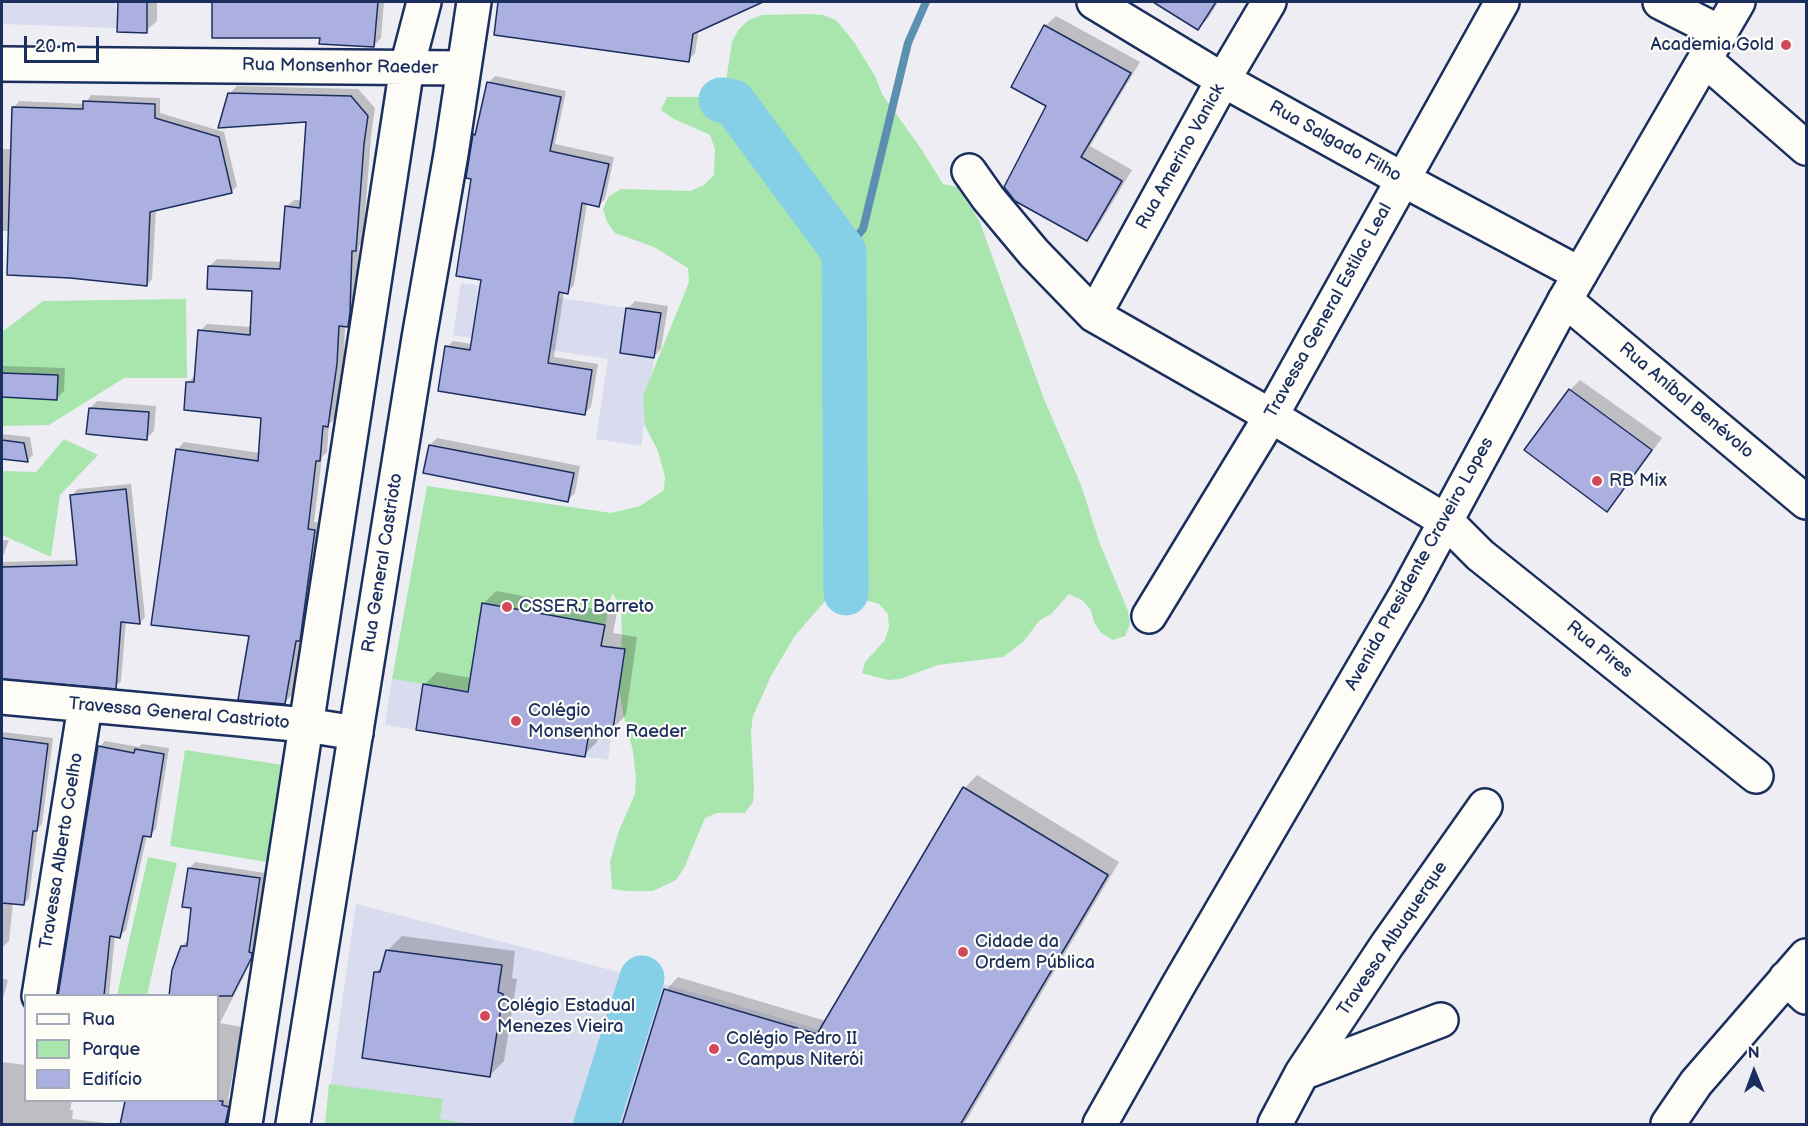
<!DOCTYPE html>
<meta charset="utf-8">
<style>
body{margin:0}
#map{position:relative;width:1808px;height:1126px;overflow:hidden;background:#ededf3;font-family:"Balsamiq Sans",sans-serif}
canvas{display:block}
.frame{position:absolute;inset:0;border:3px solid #1b2f5e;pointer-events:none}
.legend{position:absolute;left:24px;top:994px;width:195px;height:108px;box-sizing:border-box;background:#fdfcf7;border:2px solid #a3aaba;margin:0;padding:8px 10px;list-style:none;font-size:18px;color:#1b2f5e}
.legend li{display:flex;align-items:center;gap:12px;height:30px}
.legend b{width:30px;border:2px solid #a3aaba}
.north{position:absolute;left:1724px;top:1042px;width:60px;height:60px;-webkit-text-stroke:4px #fdfcf7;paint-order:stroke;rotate:359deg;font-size:16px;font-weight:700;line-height:24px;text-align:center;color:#1b2f5e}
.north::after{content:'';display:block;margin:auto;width:21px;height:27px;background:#1b2f5e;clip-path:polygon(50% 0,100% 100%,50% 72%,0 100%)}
.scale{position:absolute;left:24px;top:36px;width:75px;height:27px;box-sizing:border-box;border:3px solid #1b2f5e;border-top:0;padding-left:8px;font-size:18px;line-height:21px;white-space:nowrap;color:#1b2f5e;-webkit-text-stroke:4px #fdfcf7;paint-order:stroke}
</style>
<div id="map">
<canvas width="1808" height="1126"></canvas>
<div class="frame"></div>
<ul class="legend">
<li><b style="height:8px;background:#fdfcf7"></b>Rua</li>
<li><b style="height:16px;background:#a9e6ad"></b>Parque</li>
<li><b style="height:16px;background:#abb0e1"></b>Edifício</li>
</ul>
<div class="north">N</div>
<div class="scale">20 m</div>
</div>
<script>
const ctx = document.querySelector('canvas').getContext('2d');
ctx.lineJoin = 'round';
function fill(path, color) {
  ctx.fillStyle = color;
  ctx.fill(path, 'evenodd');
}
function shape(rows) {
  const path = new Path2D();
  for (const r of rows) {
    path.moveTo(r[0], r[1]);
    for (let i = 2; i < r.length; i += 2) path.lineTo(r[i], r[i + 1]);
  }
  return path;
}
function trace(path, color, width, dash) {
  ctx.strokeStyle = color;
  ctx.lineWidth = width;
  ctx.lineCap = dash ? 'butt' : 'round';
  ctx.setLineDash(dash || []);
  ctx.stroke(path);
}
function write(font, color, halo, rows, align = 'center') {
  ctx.font = font + ' "Balsamiq Sans",sans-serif';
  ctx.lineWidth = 4.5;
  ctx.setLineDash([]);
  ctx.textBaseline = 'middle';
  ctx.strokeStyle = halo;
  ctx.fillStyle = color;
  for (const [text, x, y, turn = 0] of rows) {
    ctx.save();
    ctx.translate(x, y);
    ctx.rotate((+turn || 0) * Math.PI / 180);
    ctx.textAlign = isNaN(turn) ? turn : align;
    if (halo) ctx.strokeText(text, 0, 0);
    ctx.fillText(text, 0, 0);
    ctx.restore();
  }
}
const built = shape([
 [2,2,116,2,117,28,2,24],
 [461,283,661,313,641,446,596,439,608,359,453,335],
 [392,679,591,710,616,705,608,760,385,725],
 [356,904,642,978,721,1000,819,1030,766,1124,325,1124]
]);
const green = shape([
 [807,14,823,15,836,20,854,42,875,76,882,94,922,150,943,184,957,187,979,220,1044,399,1081,485,1100,544,1128,611,1130,624,1125,636,1113,640,1101,633,1094,622,1091,610,1082,600,1069,594,1051,614,1040,620,1023,642,1003,657,938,665,900,679,888,680,862,673,865,662,885,640,889,627,888,614,879,604,865,600,826,600,794,637,771,676,753,716,751,732,754,789,753,802,745,813,717,813,705,818,684,868,676,880,653,891,628,891,612,889,610,862,618,833,635,794,636,779,633,751,623,713,619,687,591,710,392,679,427,486,611,513,640,506,664,490,665,477,658,451,645,426,643,396,689,282,688,268,654,247,615,233,607,222,603,209,609,196,621,189,691,191,704,185,714,175,715,149,710,135,672,118,661,110,667,97,705,97,718,93,726,81,732,42,739,29,749,20,762,15],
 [612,593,621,607,622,636,621,649,601,646],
 [186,299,187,378,124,378,49,425,2,426,2,332,43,301],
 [64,439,98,455,60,495,51,557,2,535,2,471,36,472],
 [185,750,283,765,267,862,170,846],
 [148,857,177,863,147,995,117,995],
 [329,1084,443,1099,440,1119,473,1124,325,1124]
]);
const shadow = shape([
 [119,2,157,2,157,21,146,31,119,30],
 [214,2,384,2,381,38,374,46,321,37,213,37],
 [500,2,742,2,741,6,699,29,695,53,688,60,495,34],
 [1156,2,1218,2,1209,17,1198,28],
 [1056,16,1140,62,1090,146,1132,170,1097,228,1087,239,1048,106,1045,26],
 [495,76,566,91,555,144,614,157,605,199,599,205,587,203,574,285,568,292,564,292,554,357,598,364,591,407,585,413,447,347,453,341,472,344,483,279,473,178,474,135,477,132,488,83],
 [237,86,358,89,375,108,371,136,363,242,359,246,357,304,355,318,348,325,345,325,344,355,335,418,329,424,327,452,322,457,314,522,322,523,307,632,302,637,292,695,284,703,251,634,177,450,184,442,260,453,263,417,188,383,195,375,200,331,207,324,252,327,253,289,209,267,217,259,282,262,286,207,294,200,302,200,308,121,229,94],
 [91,95,160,98,160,113,224,132,237,186,231,192,156,209,152,279,147,285,9,231,2,231,2,149,12,149,14,107,19,101,85,104],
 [635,301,668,306,661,349,654,356,628,308],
 [3,366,65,368,64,391,57,398,2,396],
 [1580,380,1662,438,1617,499,1607,510,1570,390],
 [97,401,156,406,154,431,147,438,90,408],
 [2,434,30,437,33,455,27,461,2,458],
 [437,438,580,466,575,493,568,500,430,445],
 [131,484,145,617,140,623,126,621,121,681,115,687,2,678,3,634,16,589,2,587,2,562,78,560,72,495,78,489],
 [2,540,9,540,2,559],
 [496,591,617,613,613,633,637,637,626,715,613,728,600,726,597,742,584,755,424,685,437,672,472,678,483,604],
 [2,732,53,738,42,824,38,828,29,898,24,904,13,902,9,941,3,947,2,947],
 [105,741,139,747,142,744,169,748,156,829,150,835,147,835,126,930,120,936,115,935,109,996,59,996,99,747],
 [977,775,1119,862,964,1124,623,1124,666,990,678,977,826,1021,965,788],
 [195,862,265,873,255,946,258,947,257,950,220,1023,242,1027,228,1099,234,1101,229,1124,121,1124,126,1100,218,1100,218,996,182,946,189,939,192,907,189,869],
 [402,936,515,951,512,978,517,979,504,1061,489,1076,375,973,384,965,388,950],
 [2,978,8,980,2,1002],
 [2,1062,26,1065,26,1100,72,1100,70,1110,73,1110,72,1119,114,1124,2,1124]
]);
const stream = shape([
 [844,252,863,229,908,43,926,2]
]);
const river = shape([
 [721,100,733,102,844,252,846,593],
 [596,1124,642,978]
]);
const building = shape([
 [118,2,147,2,147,33,117,32,118,2],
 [212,2,378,2,374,47,319,44,320,38,212,38,212,2],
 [498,2,763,2,693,34,689,62,494,35,498,2],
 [1153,2,1216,2,1198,30,1153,2],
 [1044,25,1131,73,1081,157,1122,181,1087,241,1015,201,1004,187,1046,106,1011,87,1044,25],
 [487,82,561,97,550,151,609,164,599,207,582,203,568,294,559,292,548,363,592,370,585,415,438,391,445,346,470,350,481,280,456,276,471,179,466,178,473,134,475,135,487,82],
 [228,93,351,96,368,116,364,144,356,251,352,251,350,312,348,327,339,326,337,364,328,427,323,426,320,461,316,461,308,529,315,530,300,641,296,641,285,704,238,700,249,636,151,625,176,449,258,461,261,418,184,410,186,382,194,382,198,330,250,335,252,291,207,289,208,266,280,269,285,206,300,208,306,122,218,128,228,93],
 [83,101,155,104,155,118,219,137,232,193,150,212,147,286,70,278,7,275,12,107,83,109,83,101],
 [626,308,661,313,654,358,620,353,626,308],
 [2,373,58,375,57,400,2,397,2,373],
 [1569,389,1652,450,1607,512,1524,450,1569,389],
 [89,408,149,412,147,440,86,434,89,408],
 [2,440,24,443,28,462,2,459,2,440],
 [429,445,574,473,568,502,423,473,429,445],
 [126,489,140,624,121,622,116,689,2,679,2,567,77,565,70,495,126,489],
 [482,603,605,625,601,646,625,649,613,729,590,726,585,757,416,730,423,684,468,692,482,603],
 [2,738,48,744,37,831,33,831,24,905,2,903,2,738],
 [98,746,134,753,135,749,164,754,151,837,143,836,120,938,110,936,104,996,58,996,98,746],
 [963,787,1108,875,960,1125,622,1125,664,989,817,1034,963,787],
 [188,868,260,878,249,952,252,953,252,957,232,996,169,996,172,970,181,946,187,946,191,908,182,907,188,868],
 [386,950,502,965,498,992,503,994,490,1077,362,1058,374,972,380,972,386,950],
 [125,1101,223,1101,222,1105,229,1107,225,1125,120,1125,125,1101]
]);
const minor = shape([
 [1094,2,1223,80,1402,179,1580,274],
 [1660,2,1721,33],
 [1705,60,1806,148],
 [2,64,463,68],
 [969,171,988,198,1034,253,1094,315,1271,416,1446,521,1480,555,1756,776],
 [1565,300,1806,502],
 [1094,315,1223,80,1269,2],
 [1149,616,1271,416,1502,2],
 [2,697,306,725,356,733],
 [1786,978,1806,997],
 [39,996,85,706],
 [1302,1073,1387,945,1485,806],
 [245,1124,407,67,424,2],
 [1275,1124,1302,1073,1441,1020],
 [1668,1124,1696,1083,1806,956]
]);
const major = shape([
 [293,1124,419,338,451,154,474,2],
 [1100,1124,1179,984,1407,593,1565,300,1738,2]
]);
const markers = [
 [1786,45,6,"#d1495b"],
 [1597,481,6,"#d1495b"],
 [507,607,6,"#d1495b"],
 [516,721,6,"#d1495b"],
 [963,952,6,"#d1495b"],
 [485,1016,6,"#d1495b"],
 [714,1049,6,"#d1495b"]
];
const poiNames = [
 ["Academia Gold",1774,45,"right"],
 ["RB Mix",1609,481],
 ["CSSERJ Barreto",519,607],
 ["Colégio",528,711],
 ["Monsenhor Raeder",528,732],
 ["Cidade da",975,942],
 ["Ordem Pública",975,963],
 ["Colégio Estadual",497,1006],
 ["Menezes Vieira",497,1027],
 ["Colégio Pedro II",726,1039],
 ["- Campus Niterói",726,1060]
];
const streetNames = [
 ["Rua Monsenhor Raeder",340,67,1],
 ["Rua Salgado Filho",1335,142,29],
 ["Rua Amerino Vanick",1181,157,-61],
 ["Travessa General Estilac Leal",1329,311,-61],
 ["Rua Aníbal Benévolo",1686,401,40],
 ["Rua General Castrioto",383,563,-81],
 ["Avenida Presidente Craveiro Lopes",1420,564,-61],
 ["Rua Pires",1599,650,39],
 ["Travessa General Castrioto",179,714,5],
 ["Travessa Alberto Coelho",62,851,-81],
 ["Travessa Albuquerque",1393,939,-56]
];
fill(built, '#d9dbee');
fill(green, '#a9e6ad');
fill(shadow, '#0003');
trace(stream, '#5b90b0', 8);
trace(river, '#86d0e7', 45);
fill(building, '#abb0e1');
trace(building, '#1b2f5e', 1.5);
trace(minor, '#1b2f5e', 38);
trace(major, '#1b2f5e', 38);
trace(minor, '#fdfcf7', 33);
trace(major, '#fdfcf7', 33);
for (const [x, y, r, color] of markers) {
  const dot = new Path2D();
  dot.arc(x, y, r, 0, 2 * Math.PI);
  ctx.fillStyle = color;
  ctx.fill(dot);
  trace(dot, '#fdfcf7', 2);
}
write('18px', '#1b2f5e', '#fdfcf7', poiNames, 'left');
write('18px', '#1b2f5e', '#fdfcf7', streetNames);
</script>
